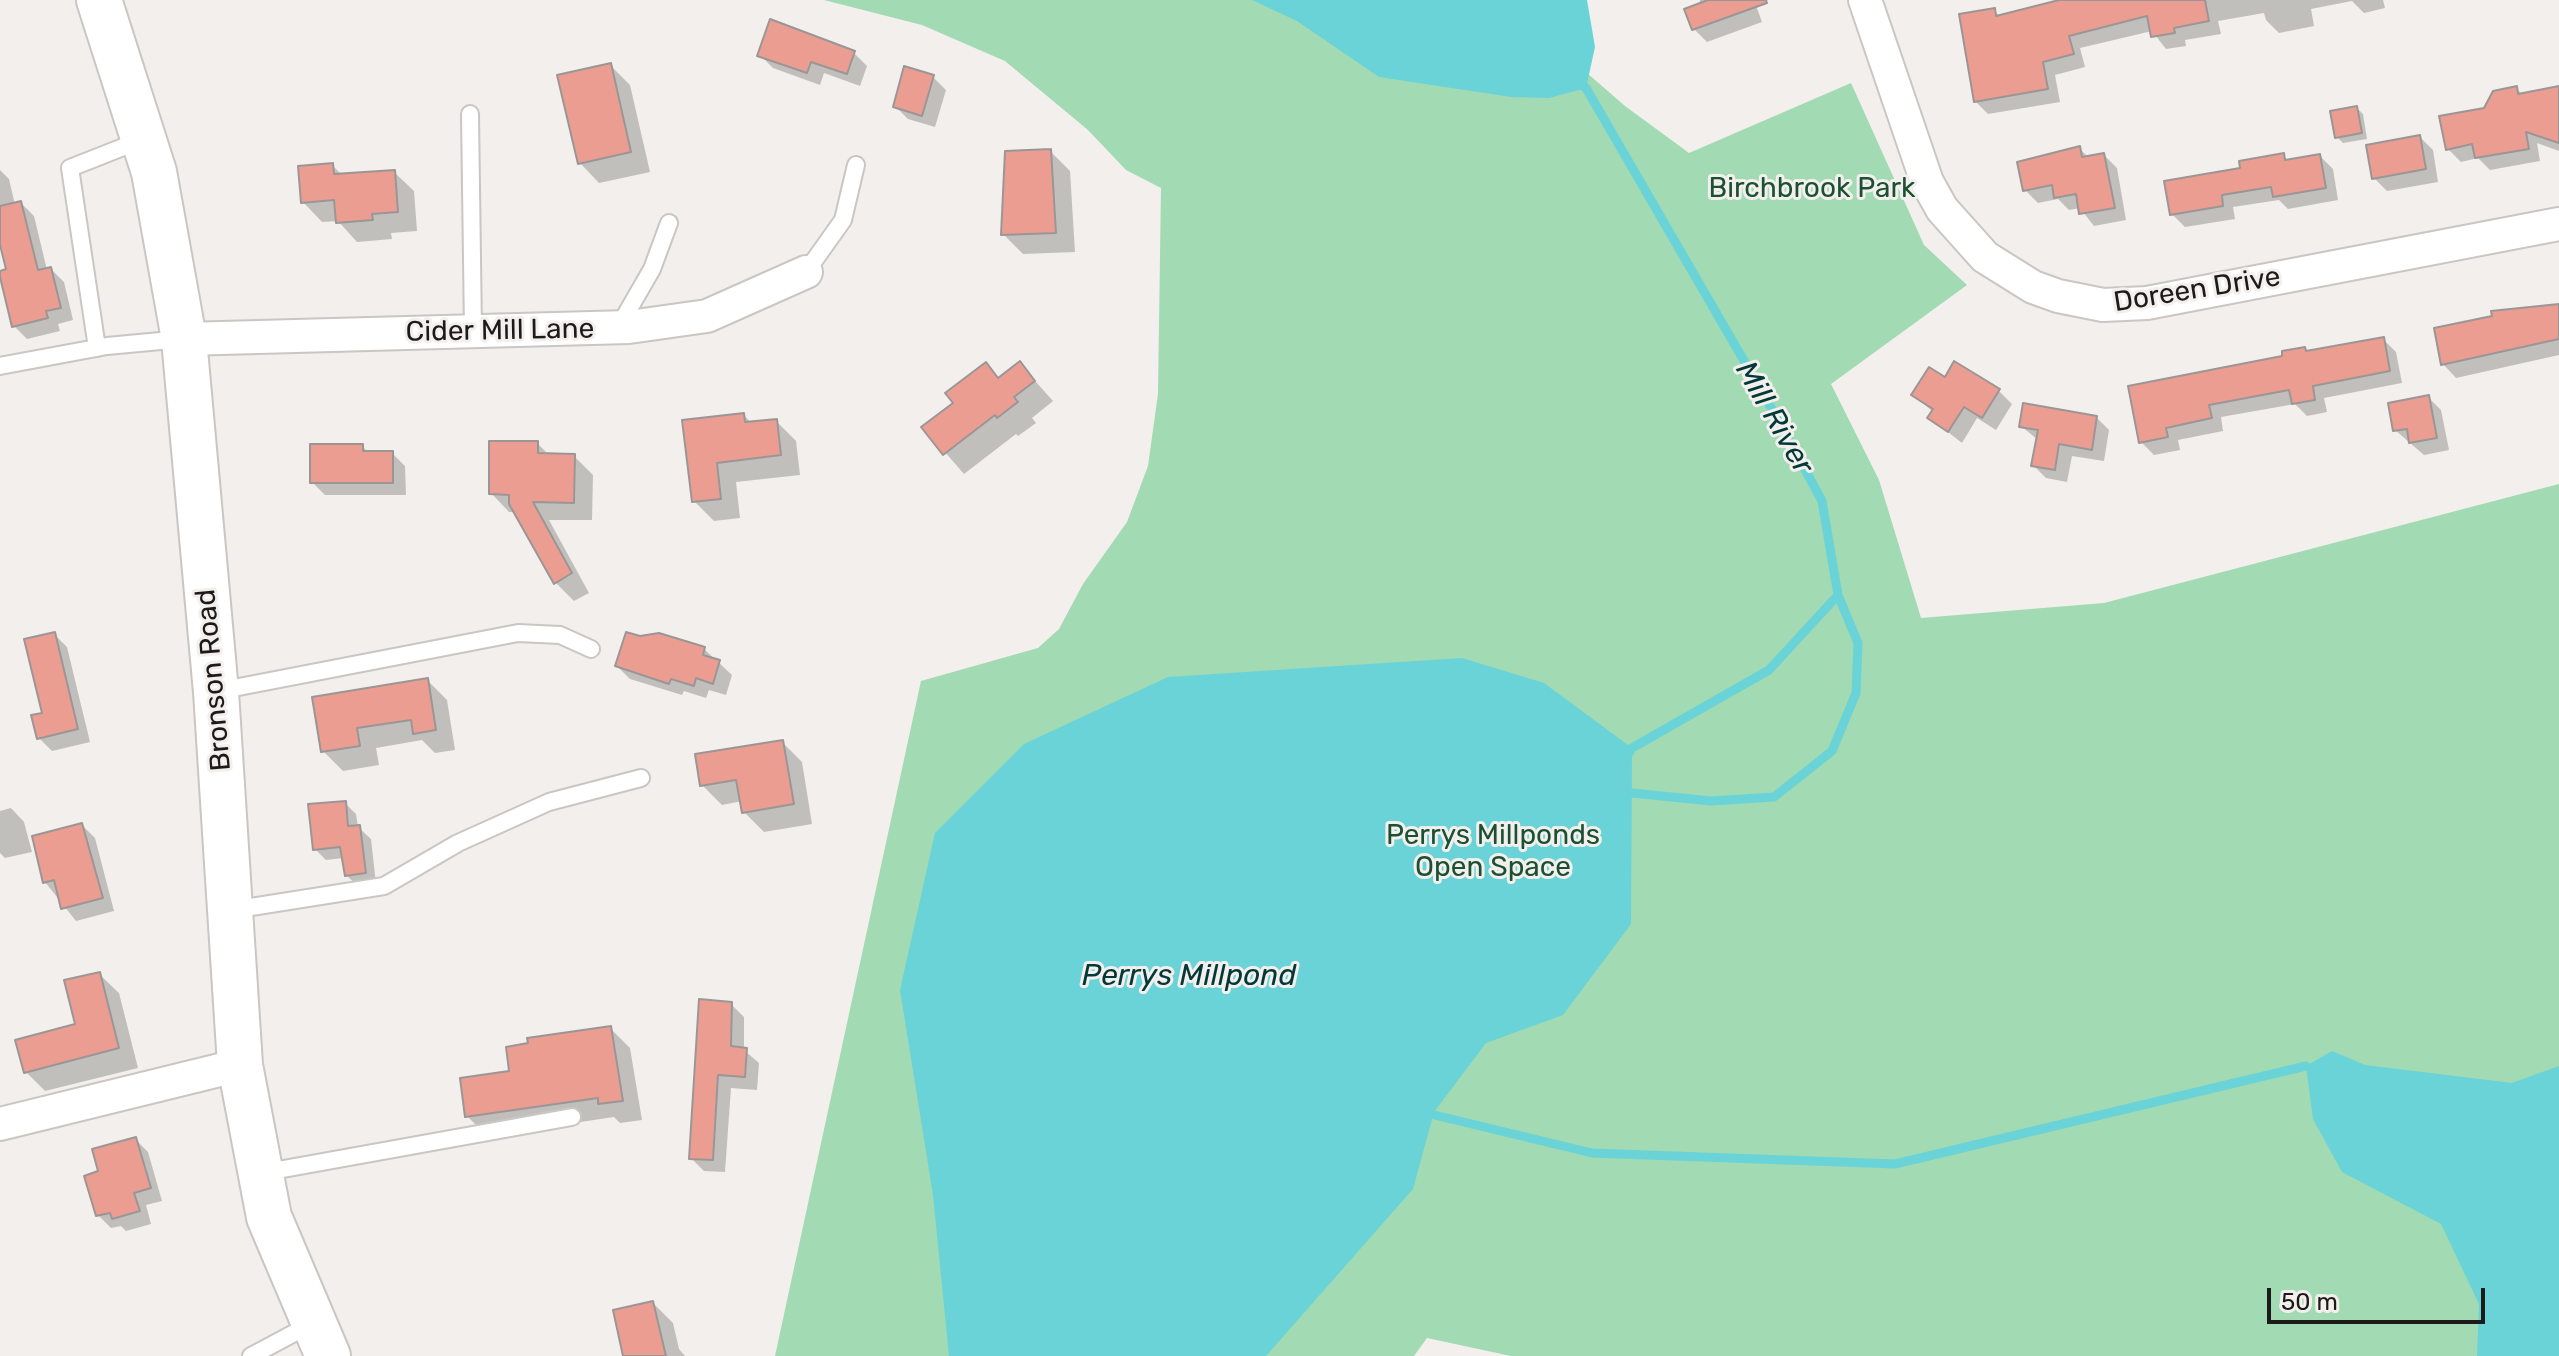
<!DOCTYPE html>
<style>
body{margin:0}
#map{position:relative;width:2559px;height:1356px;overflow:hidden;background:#f2efec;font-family:Rubik,sans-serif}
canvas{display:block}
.scale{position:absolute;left:2267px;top:1288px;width:218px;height:36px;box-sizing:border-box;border:4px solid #1c1b1a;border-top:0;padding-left:10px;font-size:24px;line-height:28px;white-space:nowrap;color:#1c1b1a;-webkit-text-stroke:6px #f2efec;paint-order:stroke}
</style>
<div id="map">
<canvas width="2559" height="1356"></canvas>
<div class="scale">50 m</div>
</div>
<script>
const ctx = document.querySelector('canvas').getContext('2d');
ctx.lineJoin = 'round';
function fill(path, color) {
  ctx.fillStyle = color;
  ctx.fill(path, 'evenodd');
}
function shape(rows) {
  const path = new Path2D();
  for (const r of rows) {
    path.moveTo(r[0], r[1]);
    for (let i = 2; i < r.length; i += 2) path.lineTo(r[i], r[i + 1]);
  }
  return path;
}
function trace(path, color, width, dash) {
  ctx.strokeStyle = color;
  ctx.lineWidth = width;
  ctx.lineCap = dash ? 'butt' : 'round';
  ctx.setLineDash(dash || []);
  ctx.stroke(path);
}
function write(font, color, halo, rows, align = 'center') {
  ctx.font = font + ' Rubik,sans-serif';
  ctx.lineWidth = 6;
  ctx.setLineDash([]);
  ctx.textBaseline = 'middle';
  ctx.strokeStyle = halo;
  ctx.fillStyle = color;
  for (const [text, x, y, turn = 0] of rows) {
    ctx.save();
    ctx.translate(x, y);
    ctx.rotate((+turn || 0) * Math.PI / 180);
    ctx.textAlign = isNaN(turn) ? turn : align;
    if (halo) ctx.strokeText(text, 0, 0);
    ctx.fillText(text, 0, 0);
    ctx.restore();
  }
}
const green = shape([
 [824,0,1554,0,1549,40,1625,106,1689,153,1851,83,1924,245,1967,285,1831,384,1879,480,1921,618,2104,603,2559,484,2559,1356,1511,1356,1427,1338,1414,1356,775,1356,921,681,1038,648,1059,629,1083,584,1127,522,1148,466,1158,394,1161,188,1126,170,1088,130,1005,61,922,25]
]);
const water = shape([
 [1252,0,1587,0,1595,47,1586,88,1549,98,1511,97,1379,77,1297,21],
 [1462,658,1544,683,1632,748,1631,924,1563,1015,1486,1043,1434,1112,1413,1189,1266,1356,949,1356,933,1195,900,990,935,833,1024,744,1168,677],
 [2332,1051,2365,1065,2512,1083,2559,1066,2559,1356,2477,1356,2479,1304,2441,1224,2342,1172,2313,1119,2306,1066]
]);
const shadow = shape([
 [1700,0,1754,0,1762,22,1707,42,1694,29],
 [2075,0,2383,0,2385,8,2364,13,2352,1,2311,9,2314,26,2279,33,2266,20,2264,13,2218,21,2221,34,2185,40,2186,46,2166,49,2152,31,2080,48,2085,67,2055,75,2060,102,1988,114,1975,101,1994,10,2000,17],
 [771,21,854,53,867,66,860,86,824,73,820,85,773,68,760,55],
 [610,65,630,85,650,172,599,183,580,163],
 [933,77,946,90,935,127,908,119,895,106],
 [2516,88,2523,95,2559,88,2559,151,2537,143,2540,161,2490,170,2478,158,2461,162,2448,149,2486,109],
 [2357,108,2363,114,2367,139,2343,143,2337,137],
 [2420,137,2433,150,2438,182,2387,191,2374,178],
 [2080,149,2089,158,2104,155,2117,168,2126,220,2094,226,2080,208,2069,210,2058,199,2038,203,2025,190],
 [1050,151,1070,171,1075,252,1023,254,1003,234],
 [2283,155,2289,162,2320,156,2333,169,2338,200,2288,209,2279,200,2233,207,2235,219,2185,227,2172,214,2242,170],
 [332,165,342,175,394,172,414,191,417,231,391,233,392,239,357,242,338,221,322,222,303,202],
 [0,170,9,179,15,205,21,203,34,216,47,270,51,269,64,282,73,320,58,324,60,331,27,339,14,326,8,271,0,236],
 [2559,306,2559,355,2456,378,2443,364,2494,318,2493,313],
 [2383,339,2396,352,2402,383,2324,398,2327,412,2307,416,2295,404,2221,417,2223,431,2178,440,2180,450,2154,455,2141,442,2305,349,2308,353],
 [985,364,1000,379,1020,364,1053,401,1032,418,1036,423,1018,436,1016,434,964,474,924,428,956,403],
 [1945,379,1999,391,2012,404,1996,430,1977,418,1962,443,1930,418,1933,412,1914,395],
 [2428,397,2441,410,2449,450,2424,455,2395,430],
 [744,415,752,424,776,421,796,441,800,475,736,482,740,518,714,521,694,501],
 [2096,417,2109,430,2104,461,2072,456,2067,482,2046,478,2033,465,2038,440,2021,426],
 [537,443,550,456,574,456,593,475,592,520,549,520,589,593,574,601,555,582,516,512,509,512,491,493],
 [362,446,369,453,392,453,405,466,406,495,325,495,312,482],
 [54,634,67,647,90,742,52,751,39,738],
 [704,649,732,675,726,695,709,690,706,698,684,691,682,695,630,679,617,666],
 [427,680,447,700,455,750,435,753,422,740,376,748,379,765,343,771,323,751,314,699],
 [782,742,802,762,812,824,764,832,744,812,742,801,722,805,702,785],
 [345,803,356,814,358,827,371,839,376,884,358,886,346,875,344,858,326,860,315,849],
 [11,808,24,822,32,852,5,858,0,853,0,811],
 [82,825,95,838,114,911,76,921,45,882],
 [99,974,119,993,138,1068,45,1091,26,1072,77,1025],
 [731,1004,744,1017,744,1050,759,1063,757,1090,731,1088,725,1172,704,1171,691,1158],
 [610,1028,630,1048,642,1120,620,1123,614,1117,487,1136,467,1116,511,1073],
 [135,1139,148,1152,162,1201,146,1205,151,1224,126,1231,121,1226,111,1228,98,1215],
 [653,1303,673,1323,679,1349,685,1356,625,1356]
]);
const stream = shape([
 [1579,83,1586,88,1776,416,1822,501,1838,595,1769,670,1632,748,1627,756],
 [1622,798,1632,793,1711,801,1774,797,1832,751,1856,693,1858,643,1838,595],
 [1422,1112,1592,1153,1895,1164,2306,1066]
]);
const building = shape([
 [1708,0,1766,0,1767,3,1692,30,1684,9,1708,0],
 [2059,0,2205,0,2209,21,2174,28,2175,33,2151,37,2147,16,2069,36,2074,54,2043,62,2048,89,1974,102,1959,14,1995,8,1996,16,2059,0],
 [770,19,855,51,847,74,811,62,807,73,757,56,770,19],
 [611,63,631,152,578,164,557,75,611,63],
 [904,66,934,75,922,116,893,107,904,66],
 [2517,86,2518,94,2559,86,2559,143,2526,132,2529,149,2475,158,2472,144,2446,150,2439,116,2484,108,2493,91,2517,86],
 [2357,106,2362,133,2335,138,2330,111,2357,106],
 [2420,135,2426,169,2372,179,2366,145,2420,135],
 [2080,146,2082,157,2104,153,2115,208,2079,214,2076,194,2054,198,2052,185,2023,191,2017,162,2080,146],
 [1051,149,1056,233,1001,235,1005,151,1051,149],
 [2284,153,2285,160,2320,154,2326,188,2273,197,2271,187,2222,195,2223,206,2170,215,2164,181,2240,168,2239,161,2284,153],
 [333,163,334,174,395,170,398,212,372,214,373,220,336,223,334,200,301,203,298,166,333,163],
 [21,201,38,270,51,267,61,308,46,311,48,318,12,327,0,277,0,271,6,269,0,245,0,206,21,201],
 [2559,304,2559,339,2441,365,2434,328,2492,316,2491,311,2559,304],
 [2384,337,2390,371,2313,386,2315,400,2292,404,2289,390,2209,405,2212,418,2166,428,2168,437,2139,443,2128,386,2282,356,2282,351,2305,347,2306,351,2384,337],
 [1020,361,1035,381,1014,397,1018,402,997,418,995,415,943,455,921,427,953,403,945,393,986,362,998,378,1020,361],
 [1954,361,2000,389,1982,418,1964,407,1948,432,1927,418,1933,409,1911,395,1929,367,1945,377,1954,361],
 [2429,395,2437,438,2409,443,2407,429,2393,431,2388,403,2429,395],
 [2023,403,2097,416,2092,450,2059,444,2055,470,2031,466,2038,430,2019,427,2023,403],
 [744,413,745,422,777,419,781,455,717,463,721,499,692,502,682,420,744,413],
 [489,441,538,441,538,453,575,454,574,503,533,502,572,573,554,584,509,504,509,495,489,494,489,441],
 [310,444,363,444,363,451,393,451,393,483,310,483,310,444],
 [55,632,78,729,37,739,31,715,42,713,24,639,55,632],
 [626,632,640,636,659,633,705,647,703,655,720,660,713,684,696,678,694,686,671,679,669,684,615,666,626,632],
 [428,678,436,730,413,734,411,720,357,728,360,746,321,752,312,697,428,678],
 [783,740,794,804,742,813,736,780,700,786,695,754,783,740],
 [346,801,348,826,360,825,366,873,345,876,340,847,313,850,308,804,346,801],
 [82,823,103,898,61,909,54,880,43,883,32,836,82,823],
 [100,972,119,1048,24,1073,15,1040,75,1024,64,980,100,972],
 [699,999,732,1002,731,1046,747,1048,745,1077,718,1075,713,1160,689,1159,699,999],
 [611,1026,623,1101,598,1104,598,1098,465,1117,460,1078,509,1071,506,1047,528,1043,527,1038,611,1026],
 [136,1137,151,1188,134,1193,140,1211,112,1219,110,1213,96,1216,84,1176,98,1171,92,1149,136,1137],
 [653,1301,666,1356,623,1356,613,1310,653,1301]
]);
const lane = shape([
 [470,114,473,331],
 [806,272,843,220,856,165],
 [618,328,652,269,669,223],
 [97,348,70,168,141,140],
 [0,366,107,346,182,339],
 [218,691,518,633,560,635,591,649],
 [232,910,384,886,458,843,549,802,641,778],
 [261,1173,572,1117],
 [251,1356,313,1323]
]);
const street = shape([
 [1865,0,1927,182,1942,209,1985,257,2033,287,2058,296,2103,305,2147,303,2559,224],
 [184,339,629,327,707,316,806,272],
 [0,1124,240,1065]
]);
const secondary = shape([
 [99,0,154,172,184,339,216,692,240,1065,269,1217,328,1356]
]);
const parkNames = [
 ["Birchbrook Park",1812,189],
 ["Perrys Millponds",1493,836],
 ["Open Space",1493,868]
];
const streetNames = [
 ["Doreen Drive",2197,290,-9],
 ["Cider Mill Lane",500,331,-1],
 ["Bronson Road",214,680,-95]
];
const waterNames = [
 ["Mill River",1774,418,60],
 ["Perrys Millpond",1189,976]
];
fill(green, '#a1dab3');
fill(water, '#6ad3d7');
fill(shadow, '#0003');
trace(stream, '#6ad3d7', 9);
fill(building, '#ec9d92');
trace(building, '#9b9696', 2);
trace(lane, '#c9c6c3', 20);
trace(street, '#c9c6c3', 36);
trace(secondary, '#c9c6c3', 48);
trace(lane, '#fff', 16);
trace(street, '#fff', 32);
trace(secondary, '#fff', 44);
write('28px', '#1b5032', '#f2efec', parkNames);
write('28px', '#1c1b1a', '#f2efec', streetNames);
write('italic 30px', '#033839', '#f2efec', waterNames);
</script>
